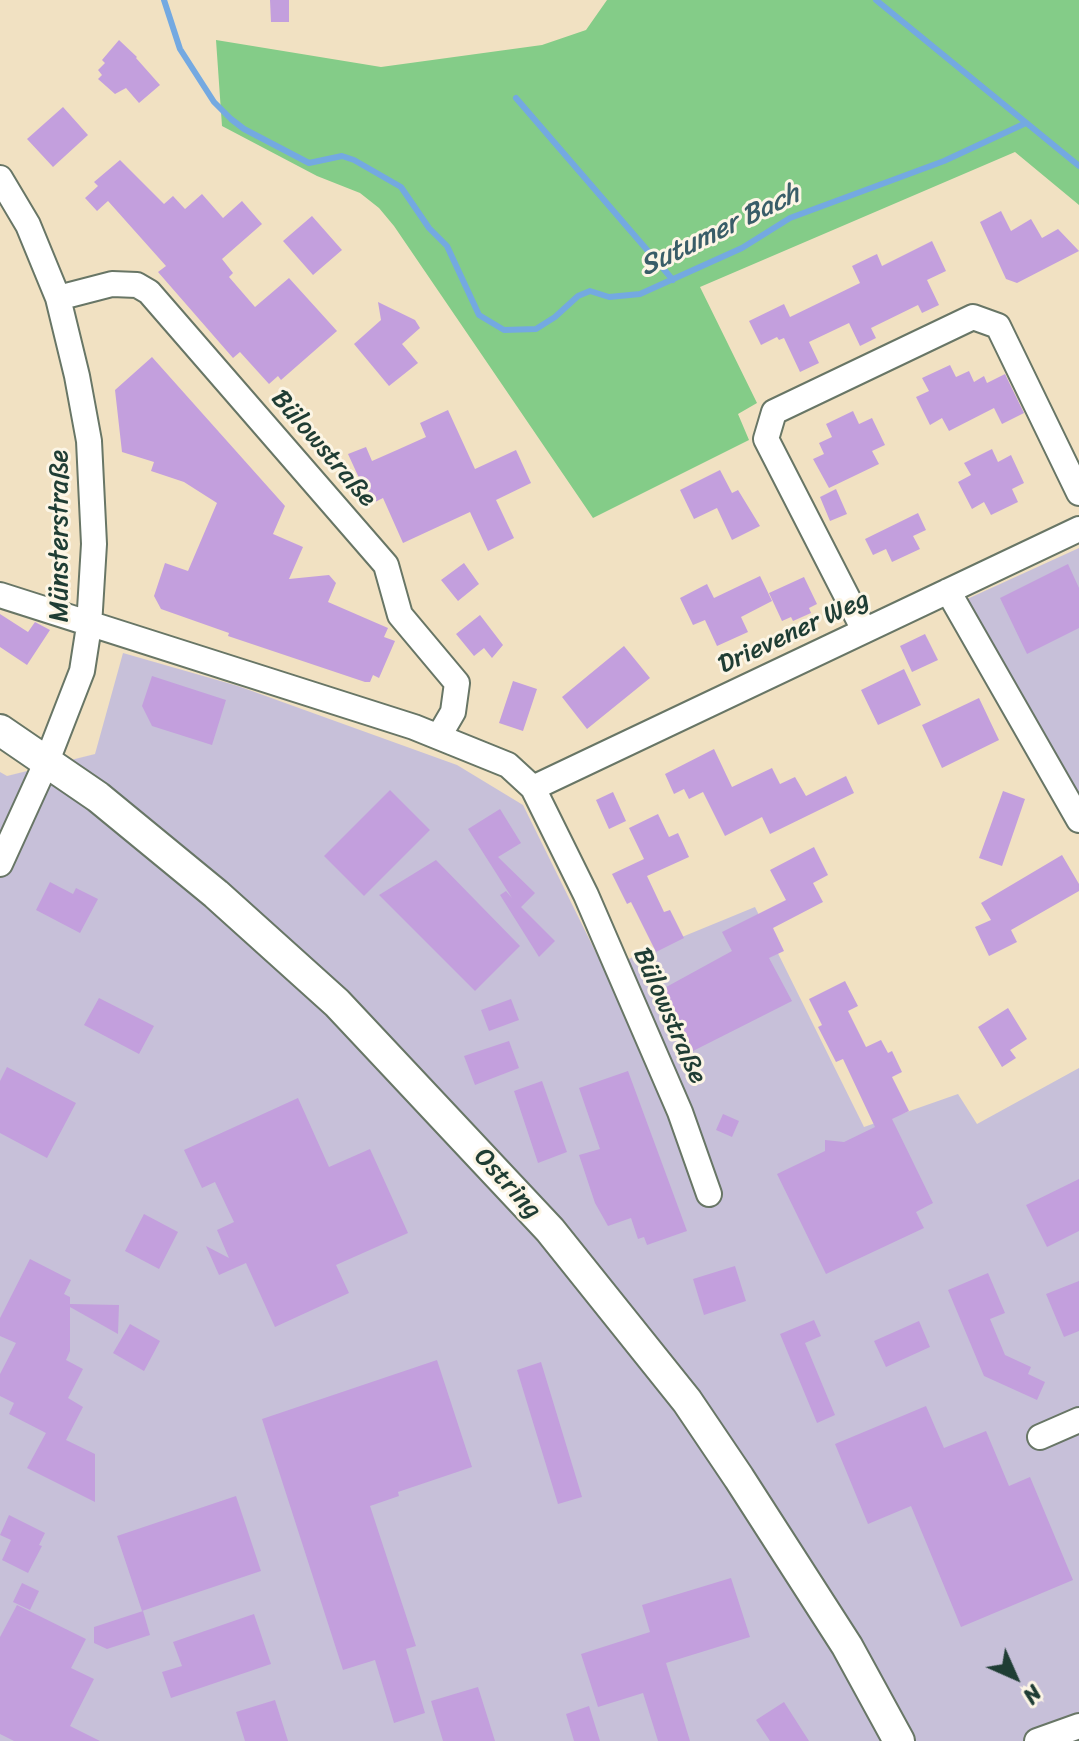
<!DOCTYPE html>
<meta charset="utf-8">
<style>
body{margin:0}
#map{position:relative;width:1079px;height:1741px;overflow:hidden;background:#f1e1c2;font-family:Sriracha,sans-serif}
canvas{display:block}
.north{position:absolute;left:975px;top:1637px;width:80px;height:80px;-webkit-text-stroke:6px #fcf5e5;paint-order:stroke;rotate:135deg;font-size:22px;font-weight:700;line-height:32px;text-align:center;color:#1f3d34}
.north::after{content:'';display:block;margin:auto;width:28px;height:36px;background:#1f3d34;clip-path:polygon(50% 0,100% 100%,50% 72%,0 100%)}
</style>
<div id="map">
<canvas width="1079" height="1741"></canvas>
<div class="north">N</div>
</div>
<script>
const ctx = document.querySelector('canvas').getContext('2d');
ctx.lineJoin = 'round';
function fill(path, color) {
  ctx.fillStyle = color;
  ctx.fill(path, 'evenodd');
}
function shape(rows) {
  const path = new Path2D();
  for (const r of rows) {
    path.moveTo(r[0], r[1]);
    for (let i = 2; i < r.length; i += 2) path.lineTo(r[i], r[i + 1]);
  }
  return path;
}
function trace(path, color, width, dash) {
  ctx.strokeStyle = color;
  ctx.lineWidth = width;
  ctx.lineCap = dash ? 'butt' : 'round';
  ctx.setLineDash(dash || []);
  ctx.stroke(path);
}
function write(font, color, halo, rows, align = 'center') {
  ctx.font = font + ' Sriracha,sans-serif';
  ctx.lineWidth = 6;
  ctx.setLineDash([]);
  ctx.textBaseline = 'middle';
  ctx.strokeStyle = halo;
  ctx.fillStyle = color;
  for (const [text, x, y, turn = 0] of rows) {
    ctx.save();
    ctx.translate(x, y);
    ctx.rotate((+turn || 0) * Math.PI / 180);
    ctx.textAlign = isNaN(turn) ? turn : align;
    if (halo) ctx.strokeText(text, 0, 0);
    ctx.fillText(text, 0, 0);
    ctx.restore();
  }
}
const industrial = shape([
 [1079,548,1079,804,965,600],
 [123,653,238,686,457,765,523,805,604,969,755,907,864,1127,958,1094,977,1124,1079,1068,1079,1741,0,1741,0,772,7,776,95,754]
]);
const green = shape([
 [607,0,1079,0,1079,205,1015,152,700,287,757,403,738,414,749,440,593,518,394,226,379,208,360,193,317,176,222,126,216,40,381,67,542,45,586,30]
]);
const stream = shape([
 [164,0,180,49,214,102,231,119,244,129,309,163,342,156,354,160,401,187,429,228,447,246,479,315,504,330,536,329,555,317,578,296,590,291,609,297,640,294,742,248,790,218,944,161,1026,123],
 [876,0,1079,166],
 [516,98,673,280]
]);
const building = shape([
 [270,0,289,0,289,22,271,22],
 [119,40,137,57,136,58,160,85,139,103,126,88,115,94,98,79,102,75,98,70,105,63,102,60],
 [63,107,88,135,53,167,27,139],
 [120,160,164,204,173,196,185,209,202,194,223,218,242,201,262,224,222,259,233,273,229,277,255,307,289,278,337,331,281,380,278,376,269,384,240,352,233,358,158,272,166,266,108,201,97,211,85,198,98,186,94,182],
 [1001,211,1011,231,1031,219,1042,238,1058,229,1079,251,1017,283,1006,279,980,222],
 [312,216,342,250,313,275,283,241],
 [932,241,946,271,927,280,939,305,922,313,918,305,871,328,876,338,860,346,849,323,809,342,819,363,800,372,784,338,779,340,777,337,761,345,749,321,784,304,790,317,860,283,852,266,877,254,882,266],
 [378,302,415,320,420,328,402,344,418,363,389,386,354,344,381,320],
 [152,357,285,506,273,534,303,547,289,579,329,575,336,583,328,602,388,628,384,637,395,641,379,678,373,675,370,682,365,682,228,636,229,633,161,609,154,596,165,563,188,571,217,503,184,482,151,471,154,462,122,452,115,390],
 [950,365,956,377,969,371,974,382,984,376,987,383,1005,374,1024,413,1002,424,994,408,949,431,942,418,930,425,916,397,929,391,922,378],
 [448,410,475,469,516,450,531,483,496,500,514,538,488,551,470,512,403,543,383,498,371,504,348,454,366,447,372,461,397,450,426,437,420,423],
 [853,411,859,424,872,418,885,445,872,451,879,464,829,488,813,459,824,454,819,443,832,437,826,424],
 [992,449,998,462,1011,455,1024,483,1012,489,1018,502,991,515,984,502,972,509,958,482,971,475,964,463],
 [720,470,732,493,738,490,760,526,732,540,717,508,694,519,680,490],
 [836,489,847,514,830,521,820,497],
 [918,513,926,530,913,536,920,549,892,562,886,549,873,555,865,539],
 [464,563,479,584,458,601,441,580],
 [1068,564,1079,588,1079,628,1027,654,1000,598],
 [760,576,772,601,741,617,748,632,717,646,705,620,693,625,680,598,707,584,714,598],
 [804,577,817,604,809,608,811,613,793,621,791,617,782,621,769,593],
 [0,614,28,632,35,622,50,630,27,665,0,647],
 [480,615,503,645,492,658,484,648,474,656,456,634],
 [925,634,938,660,912,672,900,646],
 [624,646,650,678,587,729,562,697],
 [904,669,921,705,878,725,861,690],
 [152,676,226,700,212,745,152,726,142,706],
 [513,681,537,689,523,731,499,723],
 [979,698,999,740,942,768,922,725],
 [714,749,732,787,772,768,780,784,795,777,806,796,846,776,854,793,770,834,762,817,725,836,703,792,689,799,684,789,674,794,665,774],
 [390,790,430,830,364,896,324,856],
 [1003,791,1025,799,1002,866,979,858],
 [613,792,626,821,609,829,596,800],
 [500,809,521,843,498,857,535,893,521,907,555,941,539,957,500,895,506,891,512,898,468,829],
 [658,814,669,837,678,833,689,857,647,876,664,912,670,910,684,938,656,952,631,902,627,904,612,874,644,859,629,828],
 [814,847,828,875,813,883,823,902,773,928,784,951,769,958,792,1001,693,1051,671,1008,668,1010,659,991,732,951,722,932,786,900,770,870],
 [1062,855,1079,884,1079,891,1011,930,1017,942,989,956,975,927,991,920,981,903],
 [436,860,520,946,475,991,379,895],
 [50,882,73,894,76,888,98,899,80,933,36,910],
 [845,981,858,1006,848,1011,866,1047,881,1040,888,1053,892,1051,902,1072,892,1077,909,1111,892,1119,933,1203,916,1212,924,1228,826,1274,777,1174,825,1151,825,1140,844,1142,875,1127,843,1059,836,1062,818,1027,822,1025,809,999],
 [99,998,154,1026,139,1054,84,1025],
 [511,999,519,1020,489,1031,481,1010],
 [1008,1008,1027,1039,1010,1050,1016,1058,1002,1067,978,1027],
 [509,1041,519,1068,475,1085,464,1056],
 [7,1067,76,1103,47,1158,0,1133,0,1081],
 [628,1071,687,1231,647,1245,644,1237,638,1239,631,1218,608,1226,595,1203,579,1155,600,1149,579,1088],
 [542,1081,567,1152,538,1163,514,1091],
 [298,1098,329,1167,370,1149,408,1233,336,1265,349,1293,275,1327,246,1263,219,1275,206,1246,229,1258,217,1230,234,1222,215,1182,202,1188,184,1150],
 [723,1114,739,1121,732,1137,716,1130],
 [1079,1179,1079,1231,1047,1247,1026,1205],
 [144,1214,178,1232,159,1269,125,1251],
 [30,1259,71,1280,64,1294,70,1297,70,1304,119,1305,118,1334,70,1307,70,1351,66,1360,83,1369,68,1398,83,1407,66,1440,95,1454,95,1502,27,1468,46,1433,9,1414,14,1403,0,1396,0,1374,16,1343,0,1336,0,1318],
 [735,1266,746,1301,704,1315,693,1279],
 [988,1273,1005,1313,990,1319,1005,1355,1031,1367,1028,1374,1045,1382,1037,1400,984,1376,948,1290],
 [1079,1281,1079,1331,1064,1337,1046,1294],
 [814,1320,821,1336,805,1343,835,1415,817,1423,780,1334],
 [919,1321,930,1347,886,1367,874,1341],
 [130,1324,160,1341,144,1371,113,1353],
 [437,1360,472,1467,398,1492,399,1496,370,1506,416,1646,406,1649,425,1713,394,1723,375,1660,343,1670,262,1419],
 [541,1362,582,1497,558,1504,517,1370],
 [926,1406,944,1448,986,1431,1009,1486,1030,1477,1073,1580,961,1627,911,1506,868,1524,835,1444],
 [236,1496,261,1571,142,1611,117,1536],
 [9,1515,45,1533,39,1545,42,1546,28,1573,2,1560,11,1540,0,1535],
 [731,1578,750,1637,666,1663,690,1741,658,1741,643,1693,598,1707,581,1654,650,1632,642,1605],
 [22,1583,39,1591,30,1610,13,1602],
 [17,1605,86,1639,71,1668,94,1679,70,1726,100,1741,14,1741,0,1734,0,1637],
 [143,1611,150,1635,107,1649,94,1643,94,1627],
 [254,1614,271,1664,171,1698,162,1672,182,1666,173,1642],
 [478,1687,495,1741,443,1741,431,1701],
 [275,1700,288,1741,245,1741,236,1712],
 [784,1702,809,1741,770,1741,756,1720],
 [589,1706,600,1741,574,1741,566,1714]
]);
const minor = shape([
 [0,178,28,225,58,298,77,376,89,441,94,544,89,626,82,671,47,761,0,864],
 [58,298,112,284,137,285,149,292,386,565,400,615,457,683,453,712,439,736],
 [948,591,1079,820],
 [0,595,414,727,508,765,533,788,586,895,680,1112,709,1194],
 [864,630,766,439,774,412,973,317,998,326,1079,493],
 [533,788,1079,529],
 [1040,1437,1079,1420],
 [1037,1741,1079,1726]
]);
const major = shape([
 [0,730,98,797,216,894,337,1003,550,1230,687,1401,739,1478,847,1646,899,1741]
]);
const streetNames = [
 ["Bülowstraße",323,449,49],
 ["Münsterstraße",60,536,-90],
 ["Drievener Weg",794,633,-25],
 ["Bülowstraße",669,1016,66],
 ["Ostring",507,1184,47]
];
const waterNames = [
 ["Sutumer Bach",720,231,-26]
];
fill(industrial, '#c7c0d9');
fill(green, '#84cc88');
trace(stream, '#74a9e1', 6);
fill(building, '#c39fdd');
trace(minor, '#687666', 28);
trace(major, '#687666', 34);
trace(minor, '#fff', 24);
trace(major, '#fff', 30);
write('26px', '#1f3d34', '#fcf5e5', streetNames);
write('italic 28px', '#395d68', '#fcf5e5', waterNames);
</script>
